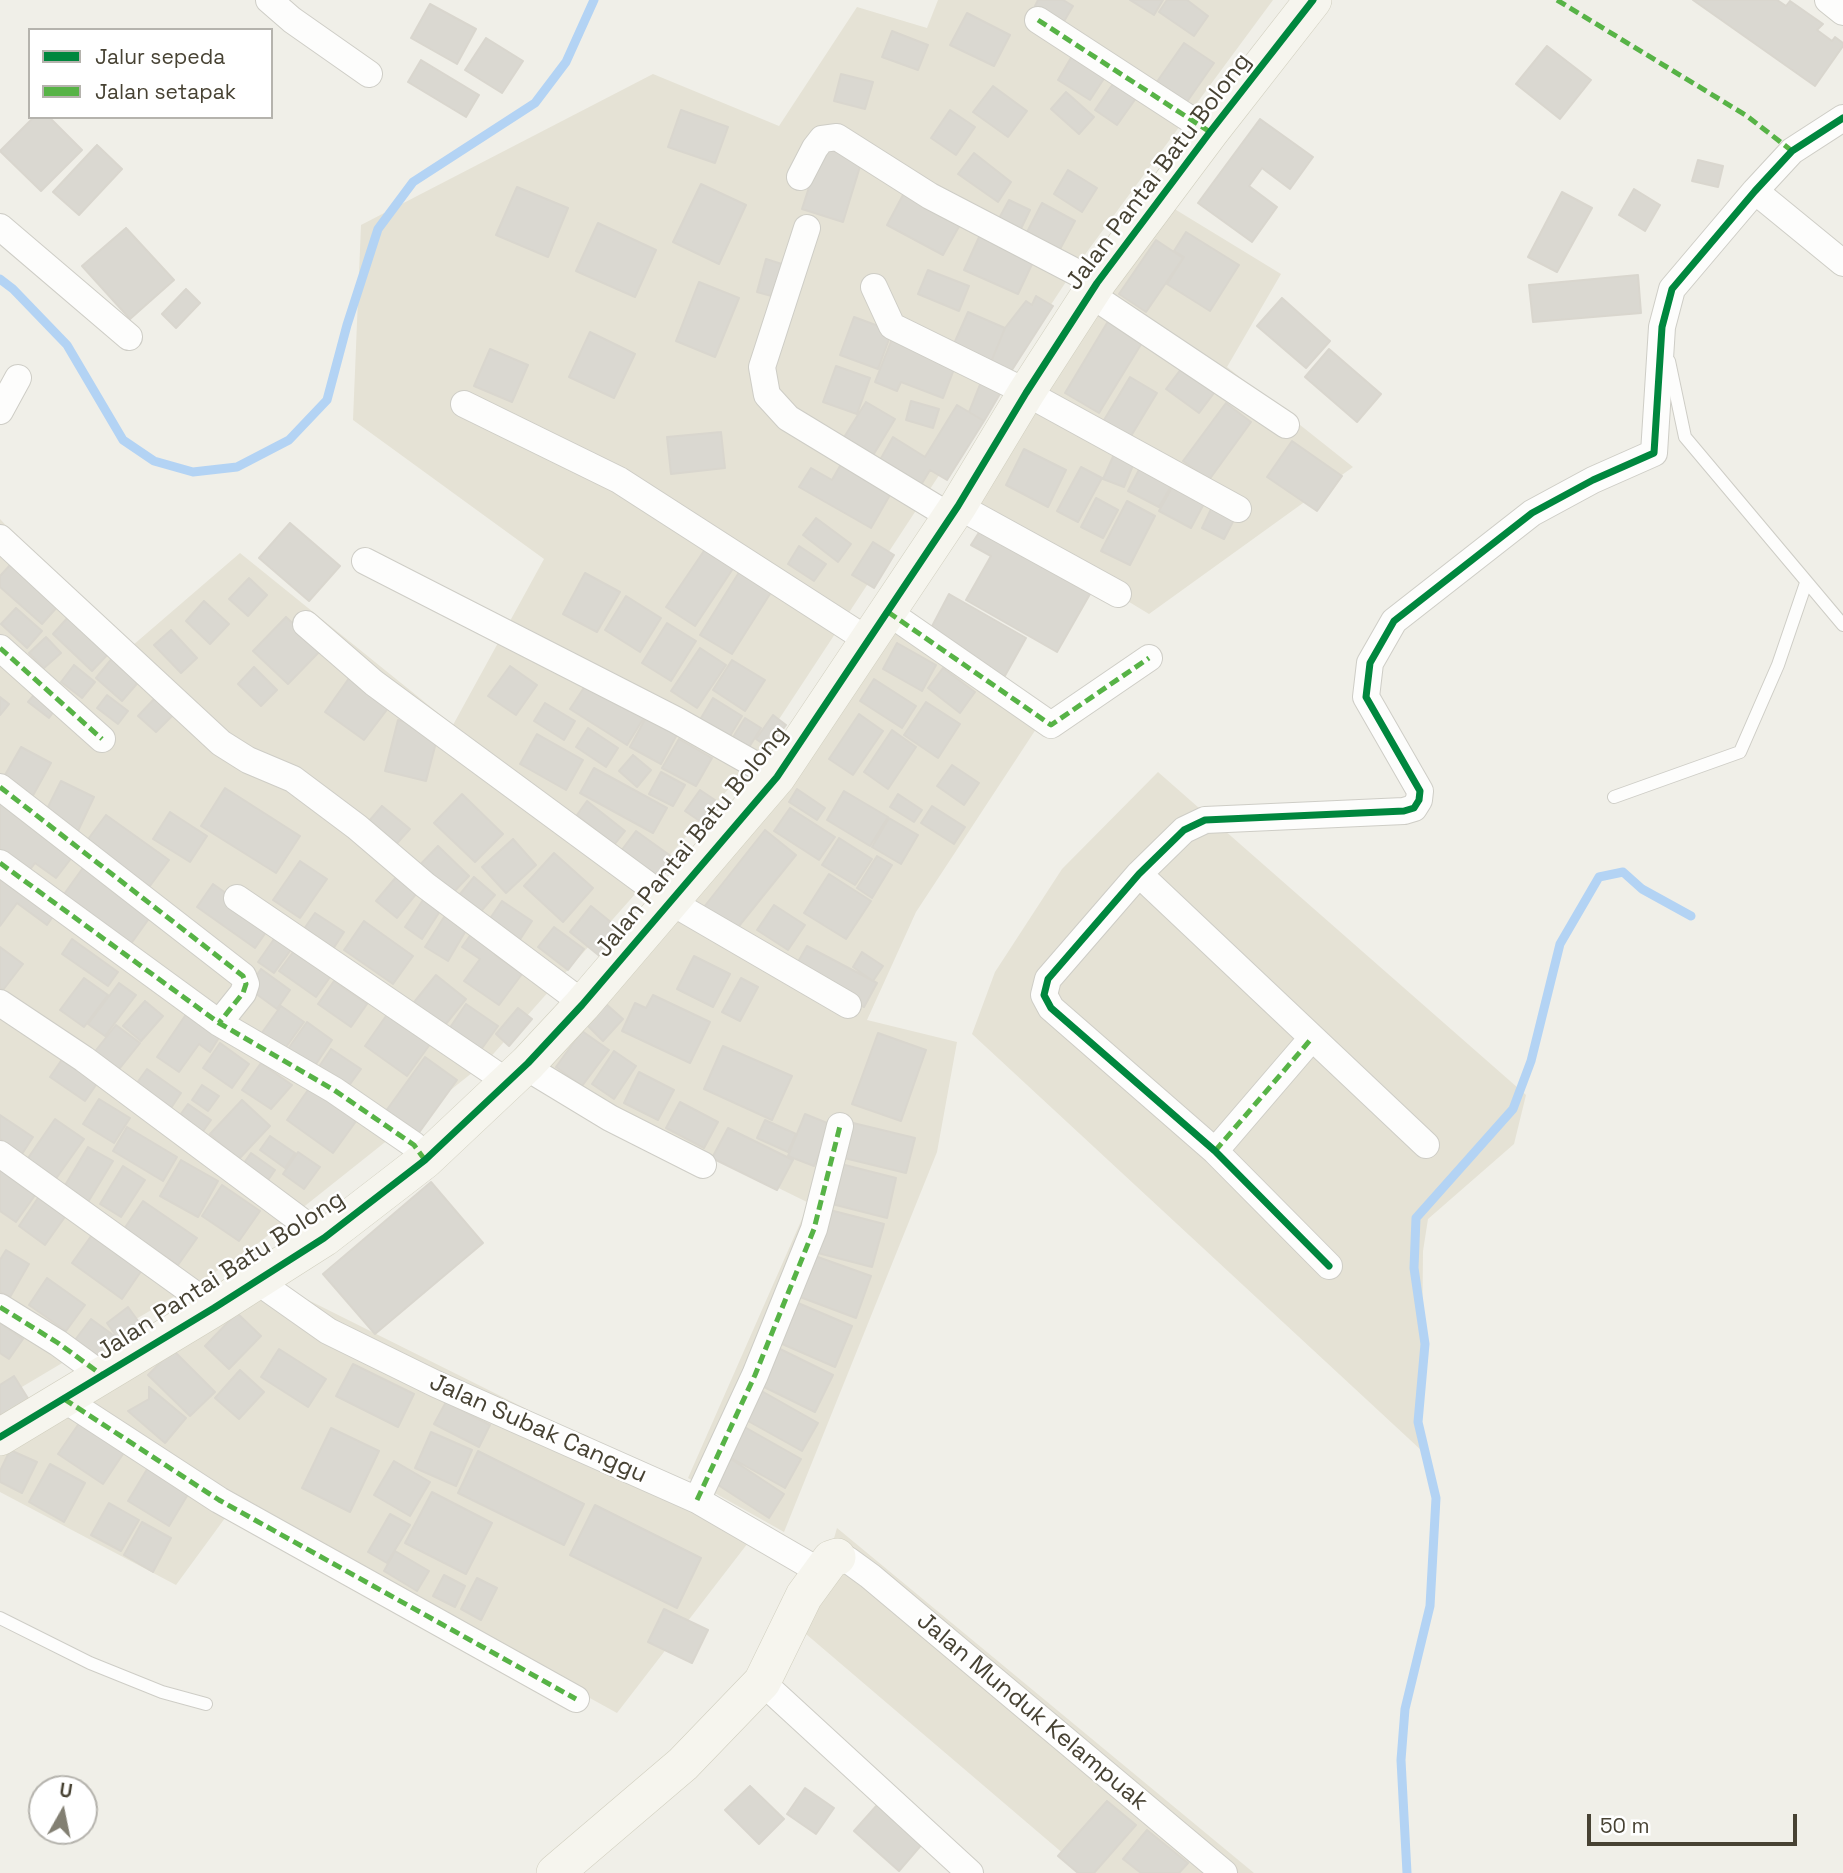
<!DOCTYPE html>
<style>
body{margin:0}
#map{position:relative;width:1843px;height:1873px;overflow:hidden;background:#f0efe8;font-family:"Space Grotesk",sans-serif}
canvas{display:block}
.legend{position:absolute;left:28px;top:28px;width:245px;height:91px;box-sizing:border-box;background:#fff;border:2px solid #b5b3ad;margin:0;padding:9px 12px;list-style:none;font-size:21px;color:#474233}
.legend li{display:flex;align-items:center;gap:14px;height:35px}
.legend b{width:35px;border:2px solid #b5b3ad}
.north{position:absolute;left:28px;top:1775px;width:70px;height:70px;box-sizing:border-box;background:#fff;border:2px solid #b5b3ad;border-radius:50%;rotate:9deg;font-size:19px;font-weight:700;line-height:28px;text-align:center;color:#474233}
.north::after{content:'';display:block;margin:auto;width:24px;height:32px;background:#827f72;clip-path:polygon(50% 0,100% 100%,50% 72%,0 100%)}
.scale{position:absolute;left:1587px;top:1814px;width:210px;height:32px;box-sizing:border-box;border:4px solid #474233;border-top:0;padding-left:9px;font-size:21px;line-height:24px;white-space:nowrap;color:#474233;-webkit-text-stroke:5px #fff;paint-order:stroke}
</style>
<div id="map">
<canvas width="1843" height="1873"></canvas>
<ul class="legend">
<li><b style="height:9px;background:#00873e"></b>Jalur sepeda</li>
<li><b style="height:9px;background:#57b346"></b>Jalan setapak</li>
</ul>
<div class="north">U</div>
<div class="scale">50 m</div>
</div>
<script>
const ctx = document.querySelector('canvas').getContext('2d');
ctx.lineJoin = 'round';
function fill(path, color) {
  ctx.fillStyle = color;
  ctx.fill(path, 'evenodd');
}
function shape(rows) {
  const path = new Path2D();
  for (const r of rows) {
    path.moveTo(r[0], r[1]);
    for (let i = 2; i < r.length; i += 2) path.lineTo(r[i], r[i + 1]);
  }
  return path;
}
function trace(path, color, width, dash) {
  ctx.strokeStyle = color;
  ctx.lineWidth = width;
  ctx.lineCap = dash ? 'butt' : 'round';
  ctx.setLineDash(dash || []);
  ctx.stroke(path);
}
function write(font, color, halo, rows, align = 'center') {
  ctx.font = font + ' "Space Grotesk",sans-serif';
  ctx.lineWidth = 5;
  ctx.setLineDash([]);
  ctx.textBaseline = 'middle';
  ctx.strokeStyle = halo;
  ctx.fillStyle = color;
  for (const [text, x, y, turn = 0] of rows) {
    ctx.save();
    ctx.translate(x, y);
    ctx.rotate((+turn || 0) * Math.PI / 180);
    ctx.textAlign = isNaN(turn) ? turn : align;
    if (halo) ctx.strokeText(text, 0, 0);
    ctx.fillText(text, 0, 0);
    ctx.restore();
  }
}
const residential = shape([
 [938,0,1273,0,1075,268,747,768,487,1061,242,1256,0,1400,0,519,125,652,240,553,453,725,544,559,353,420,361,225,653,74,779,126,857,7,927,28],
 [1168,205,1281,274,1227,367,1353,467,1149,614,966,503],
 [888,620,1038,726,916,912,867,1020,957,1042,937,1152,784,1532,688,1478,809,1203,534,1068],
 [1158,772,1526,1095,1514,1144,1428,1219,1423,1251,1421,1450,972,1034,995,972,1062,869],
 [268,1280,761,1526,617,1713,236,1503,176,1585,0,1492,0,1449],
 [837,1528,1254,1873,1086,1873,806,1634]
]);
const stream = shape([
 [0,279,13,289,67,345,123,440,154,461,193,472,237,467,289,440,327,400,347,325,378,229,413,182,535,103,566,62,594,0],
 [1407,1873,1401,1760,1405,1709,1430,1606,1436,1498,1418,1422,1425,1344,1414,1268,1416,1218,1513,1109,1531,1061,1560,944,1599,877,1623,872,1642,889,1691,916]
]);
const building = shape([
 [1038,0,1063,0,1073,6,1063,23,1035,6,1038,0],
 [1130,0,1163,0,1154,15,1130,0],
 [1167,0,1187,0,1208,16,1194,36,1159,12,1167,0],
 [1693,0,1777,0,1786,6,1790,1,1823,24,1817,30,1832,41,1835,37,1843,43,1843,46,1815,86,1693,0],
 [430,4,476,29,457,64,411,38,430,4],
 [967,13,1010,35,994,66,950,45,967,13],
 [892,31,928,45,918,70,882,57,892,31],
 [486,38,523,61,502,93,465,70,486,38],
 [1184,43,1214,63,1184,106,1154,86,1184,43],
 [1547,46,1591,80,1560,119,1516,84,1547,46],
 [1072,56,1105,77,1090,100,1058,80,1072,56],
 [421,60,479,95,466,117,408,82,421,60],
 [841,74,873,82,865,109,834,101,841,74],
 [1117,78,1139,94,1117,125,1095,110,1117,78],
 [993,86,1027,111,1008,137,973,112,993,86],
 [1066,92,1094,117,1079,134,1051,109,1066,92],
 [681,110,728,127,715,163,668,147,681,110],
 [950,110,975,127,956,155,931,138,950,110],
 [34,117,49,117,82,150,41,191,0,151,34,117],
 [1260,119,1313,157,1290,189,1262,168,1249,186,1277,207,1252,242,1198,203,1260,119],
 [97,145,122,169,79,215,53,192,97,145],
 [822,147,862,160,843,222,802,209,822,147],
 [974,153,1011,182,998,202,958,174,974,153],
 [1698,160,1723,166,1718,187,1692,181,1698,160],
 [1068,170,1097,188,1082,212,1054,194,1068,170],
 [701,184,746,205,719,264,673,242,701,184],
 [517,187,568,208,548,257,496,235,517,187],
 [1634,189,1660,205,1645,231,1619,215,1634,189],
 [1562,192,1592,208,1557,272,1528,257,1562,192],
 [904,193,961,223,943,255,887,225,904,193],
 [1009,200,1030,210,1018,235,996,224,1009,200],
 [1042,203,1075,221,1059,251,1026,234,1042,203],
 [598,223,656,250,635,297,576,271,598,223],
 [126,228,174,280,130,319,82,266,126,228],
 [1186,232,1239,265,1210,311,1167,284,1184,257,1174,251,1186,232],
 [980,235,1034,260,1018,294,964,270,980,235],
 [1156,240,1183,258,1146,312,1119,294,1156,240],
 [766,259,788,266,779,298,757,292,766,259],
 [928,270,969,286,959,311,918,294,928,270],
 [1638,275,1641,313,1533,322,1529,285,1638,275],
 [699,282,739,298,715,357,676,341,699,282],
 [186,289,200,303,176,328,162,314,186,289],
 [1036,296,1053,306,1010,373,991,362,1005,328,1026,301,1032,305,1036,296],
 [1282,298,1330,341,1306,368,1257,326,1282,298],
 [968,312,1005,328,991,362,953,346,968,312],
 [1113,313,1148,333,1099,413,1065,393,1113,313],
 [854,317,892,331,878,369,840,355,854,317],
 [590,332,635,354,614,398,569,377,590,332],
 [892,339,956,364,943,398,901,382,897,391,875,382,892,339],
 [490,349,528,365,512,402,474,386,490,349],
 [1329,349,1381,394,1357,422,1305,377,1329,349],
 [836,366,870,378,857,414,823,402,836,366],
 [1181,369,1214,393,1199,413,1166,389,1181,369],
 [983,377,1004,387,984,421,969,412,983,377],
 [1130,377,1157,393,1128,441,1101,425,1130,377],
 [911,401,939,409,933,428,906,420,911,401],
 [866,402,895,419,872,457,843,439,866,402],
 [1226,403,1251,422,1209,480,1183,461,1226,403],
 [957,405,984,421,947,480,930,470,921,485,880,460,893,437,925,457,957,405],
 [721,432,725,468,671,474,667,437,721,432],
 [1292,441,1342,476,1317,511,1267,477,1292,441],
 [1024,449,1066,470,1048,507,1006,485,1024,449],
 [1116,450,1136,458,1124,487,1103,479,1116,450],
 [844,459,894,488,871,528,799,487,811,468,832,480,844,459],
 [1143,462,1175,479,1159,507,1128,491,1143,462],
 [1081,467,1102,478,1078,522,1057,511,1081,467],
 [1175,482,1207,498,1191,528,1159,511,1175,482],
 [1096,498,1118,510,1103,538,1081,527,1096,498],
 [1127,501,1155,516,1130,565,1101,551,1127,501],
 [1214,503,1237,514,1224,539,1202,528,1214,503],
 [816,518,851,544,838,562,803,535,816,518],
 [290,523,340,566,309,601,259,558,290,523],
 [980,531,1090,594,1057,652,966,600,991,556,971,545,980,531],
 [710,542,738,561,695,626,666,607,710,542],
 [873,542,894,555,874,588,852,575,873,542],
 [799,546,826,564,814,581,788,564,799,546],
 [11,564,58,606,42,624,0,587,0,576,11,564],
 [743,566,775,586,732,654,700,635,743,566],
 [585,573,620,592,597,632,563,614,585,573],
 [249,578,267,595,248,616,229,599,249,578],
 [949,594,1026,638,1002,681,929,632,949,594],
 [626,596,661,618,640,652,605,630,626,596],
 [204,601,229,624,210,644,186,621,204,601],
 [16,608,42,631,27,648,1,624,16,608],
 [70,615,109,653,92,671,53,634,70,615],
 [286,617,321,650,288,684,253,651,286,617],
 [667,623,696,641,671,681,642,663,667,623],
 [171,630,197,658,181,673,154,645,171,630],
 [46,637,61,653,44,668,29,653,46,637],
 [897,643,936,665,922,691,883,669,897,643],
 [700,648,726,665,697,708,671,691,700,648],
 [114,656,141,679,122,701,96,678,114,656],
 [732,660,765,680,745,711,713,690,732,660],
 [74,665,95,682,82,698,61,682,74,665],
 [510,666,537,685,516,715,488,696,510,666],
 [254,667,277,690,261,706,238,684,254,667],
 [943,668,975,692,960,713,928,688,943,668],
 [352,674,392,703,364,740,325,712,352,674],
 [874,679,916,706,902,728,860,701,874,679],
 [589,680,645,716,627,745,570,709,589,680],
 [39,689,59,704,49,718,28,702,39,689],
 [107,695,128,711,118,724,97,708,107,695],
 [0,697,9,704,0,715,0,697],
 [155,698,173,715,156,732,138,716,155,698],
 [713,698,742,716,727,741,698,723,713,698],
 [926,702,960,724,938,758,904,735,926,702],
 [545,703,575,721,564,740,534,721,545,703],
 [649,712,680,729,661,764,630,747,649,712],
 [859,714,883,731,853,775,829,759,859,714],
 [773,715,786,725,769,748,756,739,773,715],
 [745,718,761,728,746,752,730,742,745,718],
 [398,720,439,731,426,781,385,771,398,720],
 [588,728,618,748,606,767,576,747,588,728],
 [892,730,916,747,888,789,864,772,892,730],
 [537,734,583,760,566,790,520,764,537,734],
 [679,739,712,758,696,786,662,768,679,739],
 [21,747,51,763,31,799,1,782,21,747],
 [633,755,651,770,637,787,619,771,633,755],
 [952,765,979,783,964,805,937,786,952,765],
 [594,768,667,808,653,833,580,793,594,768],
 [661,772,685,785,673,806,649,794,661,772],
 [61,781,94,797,77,833,43,817,61,781],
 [225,788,300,836,276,873,201,826,225,788],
 [797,789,825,808,817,820,789,802,797,789],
 [700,790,721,804,707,826,685,811,700,790],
 [844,791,888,817,870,846,827,820,844,791],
 [462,794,503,834,475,862,434,823,462,794],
 [898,794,922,810,914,822,890,807,898,794],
 [0,798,76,852,56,878,35,863,29,871,0,851,0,798],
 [587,801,625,831,614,845,577,815,587,801],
 [382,806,410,829,390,851,363,828,382,806],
 [932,806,965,827,954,844,921,823,932,806],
 [790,808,835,837,819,860,774,831,790,808],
 [170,812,207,836,190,862,153,839,170,812],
 [106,815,169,860,147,890,83,846,106,815],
 [889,818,918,835,901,864,872,847,889,818],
 [765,830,796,855,735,931,704,907,765,830],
 [636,831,675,859,660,880,621,851,636,831],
 [839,838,872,859,855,885,822,865,839,838],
 [513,839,536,865,506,893,482,867,513,839],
 [438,846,469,876,448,898,416,869,438,846],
 [554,853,593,888,563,922,524,886,554,853],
 [877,856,892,865,872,898,857,888,877,856],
 [300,861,327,879,300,918,273,900,300,861],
 [85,865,153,913,125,952,57,904,85,865],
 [0,871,56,912,47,925,17,903,0,926,0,871],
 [829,874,871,901,846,939,804,913,829,874],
 [397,876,417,893,397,918,376,901,397,876],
 [474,877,495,895,476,917,456,899,474,877],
 [213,884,271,925,255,948,197,907,213,884],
 [425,897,442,908,422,939,405,927,425,897],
 [502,901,532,921,519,941,489,920,502,901],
 [774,905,805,925,788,950,757,930,774,905],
 [591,906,623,932,602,958,570,932,591,906],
 [315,913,344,932,333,949,304,929,315,913],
 [446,914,468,927,448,961,425,947,446,914],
 [364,921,413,956,393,984,344,950,364,921],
 [554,927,584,949,568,970,538,947,554,927],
 [474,930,501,948,495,955,522,974,499,1005,464,981,480,959,462,947,474,930],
 [279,932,295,944,274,973,258,962,279,932],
 [72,939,118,972,108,986,62,954,72,939],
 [299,944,335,970,316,997,279,971,299,944],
 [807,946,877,983,864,1007,794,969,807,946],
 [0,947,23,964,3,990,0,988,0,947],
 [862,952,883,966,873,981,853,967,862,952],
 [694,956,730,974,713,1007,677,989,694,956],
 [261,969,290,990,277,1009,248,988,261,969],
 [436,975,466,999,441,1030,411,1006,436,975],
 [84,978,108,995,84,1027,60,1010,84,978],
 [741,978,758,987,740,1021,722,1012,741,978],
 [334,981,367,1004,351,1027,318,1004,334,981],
 [119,983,136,995,105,1036,88,1024,119,983],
 [653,995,710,1022,690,1063,622,1031,635,1003,646,1008,653,995],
 [145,1001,163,1016,141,1041,123,1026,145,1001],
 [466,1004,498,1026,480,1051,449,1029,466,1004],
 [606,1004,623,1019,603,1041,587,1025,606,1004],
 [281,1006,304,1022,284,1050,261,1034,281,1006],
 [393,1006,436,1036,407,1076,365,1046,393,1006],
 [518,1008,532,1019,509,1046,496,1034,518,1008],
 [187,1013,220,1036,210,1052,199,1044,179,1072,157,1057,187,1013],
 [307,1022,332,1040,314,1067,288,1049,307,1022],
 [116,1025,140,1043,116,1073,93,1054,116,1025],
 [582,1031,609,1050,582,1086,556,1067,582,1031],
 [878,1033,926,1050,901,1121,852,1104,878,1033],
 [220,1043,249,1064,232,1088,203,1068,220,1043],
 [723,1046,792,1076,772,1120,704,1089,723,1046],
 [331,1049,361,1069,343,1094,314,1074,331,1049],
 [614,1051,636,1066,614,1099,592,1084,614,1051],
 [65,1055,100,1079,85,1101,50,1077,65,1055],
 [425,1057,457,1080,418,1134,386,1111,425,1057],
 [261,1063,292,1085,271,1109,242,1090,261,1063],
 [147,1069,181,1093,167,1114,132,1090,147,1069],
 [639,1072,674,1090,658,1120,624,1103,639,1072],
 [315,1080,362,1113,333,1153,287,1120,315,1080],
 [202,1085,219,1096,208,1111,192,1100,202,1085],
 [99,1099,130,1118,114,1143,83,1124,99,1099],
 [242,1100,270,1126,238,1160,210,1134,242,1100],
 [680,1102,718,1122,704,1148,666,1128,680,1102],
 [188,1104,211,1120,201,1134,178,1118,188,1104],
 [805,1114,832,1125,814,1166,788,1156,805,1114],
 [0,1115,33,1137,22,1154,0,1139,0,1115],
 [55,1119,84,1139,55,1180,26,1161,55,1119],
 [765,1120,796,1134,788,1152,757,1138,765,1120],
 [849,1122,915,1138,906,1173,840,1157,849,1122],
 [127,1127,177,1157,163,1181,113,1151,127,1127],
 [728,1128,793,1160,777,1190,712,1158,728,1128],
 [270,1136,295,1153,285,1168,260,1150,270,1136],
 [88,1147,113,1161,88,1202,64,1187,88,1147],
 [298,1152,320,1167,304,1189,283,1174,298,1152],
 [251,1153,275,1170,264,1186,239,1170,251,1153],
 [181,1160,218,1181,198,1217,160,1196,181,1160],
 [837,1163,896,1178,887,1218,828,1203,837,1163],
 [0,1164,38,1191,16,1222,0,1211,0,1164],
 [123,1166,145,1180,121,1217,100,1204,123,1166],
 [431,1182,483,1243,375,1334,323,1274,431,1182],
 [222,1185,260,1211,239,1241,202,1216,222,1185],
 [40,1195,67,1214,45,1245,19,1226,40,1195],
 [143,1201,197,1238,178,1265,124,1229,143,1201],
 [826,1209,884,1224,872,1267,814,1252,826,1209],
 [94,1232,144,1267,122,1299,72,1263,94,1232],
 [6,1250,29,1264,10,1297,0,1292,0,1260,6,1250],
 [815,1256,871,1276,856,1318,800,1297,815,1256],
 [47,1278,85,1305,66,1331,29,1305,47,1278],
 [798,1303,852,1326,835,1367,780,1343,798,1303],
 [128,1307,141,1325,119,1340,107,1323,128,1307],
 [237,1313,261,1336,229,1369,205,1346,237,1313],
 [91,1319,116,1337,101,1358,75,1340,91,1319],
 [0,1323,23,1339,9,1359,0,1353,0,1323],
 [778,1348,833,1375,815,1412,760,1385,778,1348],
 [279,1349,326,1379,308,1407,261,1377,279,1349],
 [173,1350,215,1392,190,1416,148,1375,173,1350],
 [353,1364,414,1394,398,1427,336,1396,353,1364],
 [240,1370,264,1392,239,1419,215,1398,240,1370],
 [14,1376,29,1400,0,1418,0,1385,14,1376],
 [149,1387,186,1418,165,1443,128,1411,149,1399,149,1387],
 [758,1389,818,1423,802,1451,741,1417,758,1389],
 [446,1402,490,1425,479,1447,434,1424,446,1402],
 [82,1419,127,1448,103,1484,58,1454,82,1419],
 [741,1425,801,1459,785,1488,724,1454,741,1425],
 [331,1428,379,1451,350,1512,302,1488,331,1428],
 [431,1432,472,1450,456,1486,415,1468,431,1432],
 [10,1450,37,1462,22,1493,0,1482,0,1471,10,1450],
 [478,1451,584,1504,564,1545,458,1493,478,1451],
 [731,1459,784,1494,769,1518,715,1483,731,1459],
 [394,1461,430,1482,410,1516,374,1495,394,1461],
 [50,1464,85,1483,64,1522,29,1502,50,1464],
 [149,1466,190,1491,169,1526,128,1501,149,1466],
 [432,1492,492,1523,466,1574,405,1543,432,1492],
 [109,1503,139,1520,121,1551,91,1535,109,1503],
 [595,1505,701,1558,677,1608,570,1555,595,1505],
 [390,1514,410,1525,387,1563,368,1552,390,1514],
 [142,1522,171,1538,153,1572,124,1555,142,1522],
 [395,1551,429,1571,417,1591,384,1571,395,1551],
 [444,1575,465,1586,455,1607,433,1596,444,1575],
 [477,1578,497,1588,481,1620,461,1609,477,1578],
 [664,1609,708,1630,692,1663,648,1642,664,1609],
 [750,1786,784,1819,759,1844,725,1810,750,1786],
 [805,1788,834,1808,816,1834,787,1814,805,1788],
 [1107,1801,1136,1825,1094,1873,1078,1873,1058,1856,1107,1801],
 [878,1804,923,1843,899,1871,854,1831,878,1804],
 [1147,1830,1188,1863,1179,1873,1141,1873,1123,1859,1147,1830]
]);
const lane = shape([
 [1669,361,1685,437,1843,625],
 [1614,797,1740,752,1778,665,1806,583],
 [0,1618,90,1663,162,1692,206,1704]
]);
const street = shape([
 [269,0,292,20,369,74],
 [1828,0,1843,12],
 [1038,20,1210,132],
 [800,177,815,148,822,139,837,137,930,196,1097,283],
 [1755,191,1843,263],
 [0,227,129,337],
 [807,228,762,367,767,395,788,418,951,517],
 [874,287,892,326,1012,385,1238,509],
 [1090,294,1286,425],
 [464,404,619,480,869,641],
 [0,411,18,378],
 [958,506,1118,594],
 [0,538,221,743,248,760,293,779,357,827,425,885,576,998,582,1005],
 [365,561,676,720,777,777],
 [888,612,1051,725,1149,658],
 [306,624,374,683,671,902,848,1005],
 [0,648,102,739],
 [0,787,243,976,246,984,243,993,219,1023],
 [0,863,219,1023,334,1090,414,1145,425,1160],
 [1139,874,1426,1145],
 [237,898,506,1081],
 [0,1003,84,1059,324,1238],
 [528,1063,539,1075,610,1118,703,1165],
 [1215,1151,1312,1038],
 [0,1154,214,1308],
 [1329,1266,1215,1151,1051,1008,1044,995,1048,979,1139,874,1184,830,1205,820,1404,811,1414,808,1419,800,1420,791,1366,697,1370,663,1394,621,1532,513,1593,480,1654,453,1662,327,1672,289,1755,191,1792,151,1843,118],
 [257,1281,328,1331,436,1384,697,1500,821,1572],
 [0,1307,58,1343,102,1375],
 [64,1399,219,1500,576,1699],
 [697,1500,755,1375,814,1229,840,1126],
 [837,1557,848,1560,870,1576,1224,1873],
 [762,1682,970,1873]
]);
const secondary = shape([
 [0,1437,214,1308,324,1238,425,1160,528,1063,582,1005,777,777,958,506,1026,393,1097,283,1210,132,1313,0],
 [555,1873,683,1764,762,1682,804,1596,831,1559,837,1557]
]);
const quiet = shape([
 [1557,0,1747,116,1792,151],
 [1038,20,1210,132],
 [888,612,1051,725,1149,658],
 [0,648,102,739],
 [0,787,243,976,246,984,243,993,219,1023],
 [0,863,219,1023,334,1090,414,1145,425,1160],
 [1215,1151,1312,1038],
 [0,1307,58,1343,102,1375],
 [64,1399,219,1500,576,1699],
 [697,1500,755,1375,814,1229,840,1126]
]);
const cycleway = shape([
 [1329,1266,1215,1151,1051,1008,1044,995,1048,979,1139,874,1184,830,1205,820,1404,811,1414,808,1419,800,1420,791,1366,697,1370,663,1394,621,1532,513,1593,480,1654,453,1662,327,1672,289,1755,191,1792,151,1843,118],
 [0,1437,214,1308,324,1238,425,1160,528,1063,582,1005,777,777,958,506,1026,393,1097,283,1210,132,1313,0]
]);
const streetNames = [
 ["Jalan Pantai Batu Bolong",1159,172,-53],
 ["Jalan Pantai Batu Bolong",692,842,-51],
 ["Jalan Pantai Batu Bolong",221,1276,-33],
 ["Jalan Subak Canggu",538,1429,24],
 ["Jalan Munduk Kelampuak",1032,1712,40]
];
fill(residential, '#e5e2d5');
trace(stream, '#b3d3f4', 9);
fill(building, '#dad8d1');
trace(building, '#d9d6ce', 2);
trace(lane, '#cecdc6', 14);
trace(street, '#cecdc6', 28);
trace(secondary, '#d0cebe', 38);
trace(lane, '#fdfdfc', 12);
trace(street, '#fdfdfc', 26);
trace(secondary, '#f6f5ee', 37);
trace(quiet, '#57b346', 5, [10, 5]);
trace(cycleway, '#00873e', 7);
write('24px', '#474233', '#fff', streetNames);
</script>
